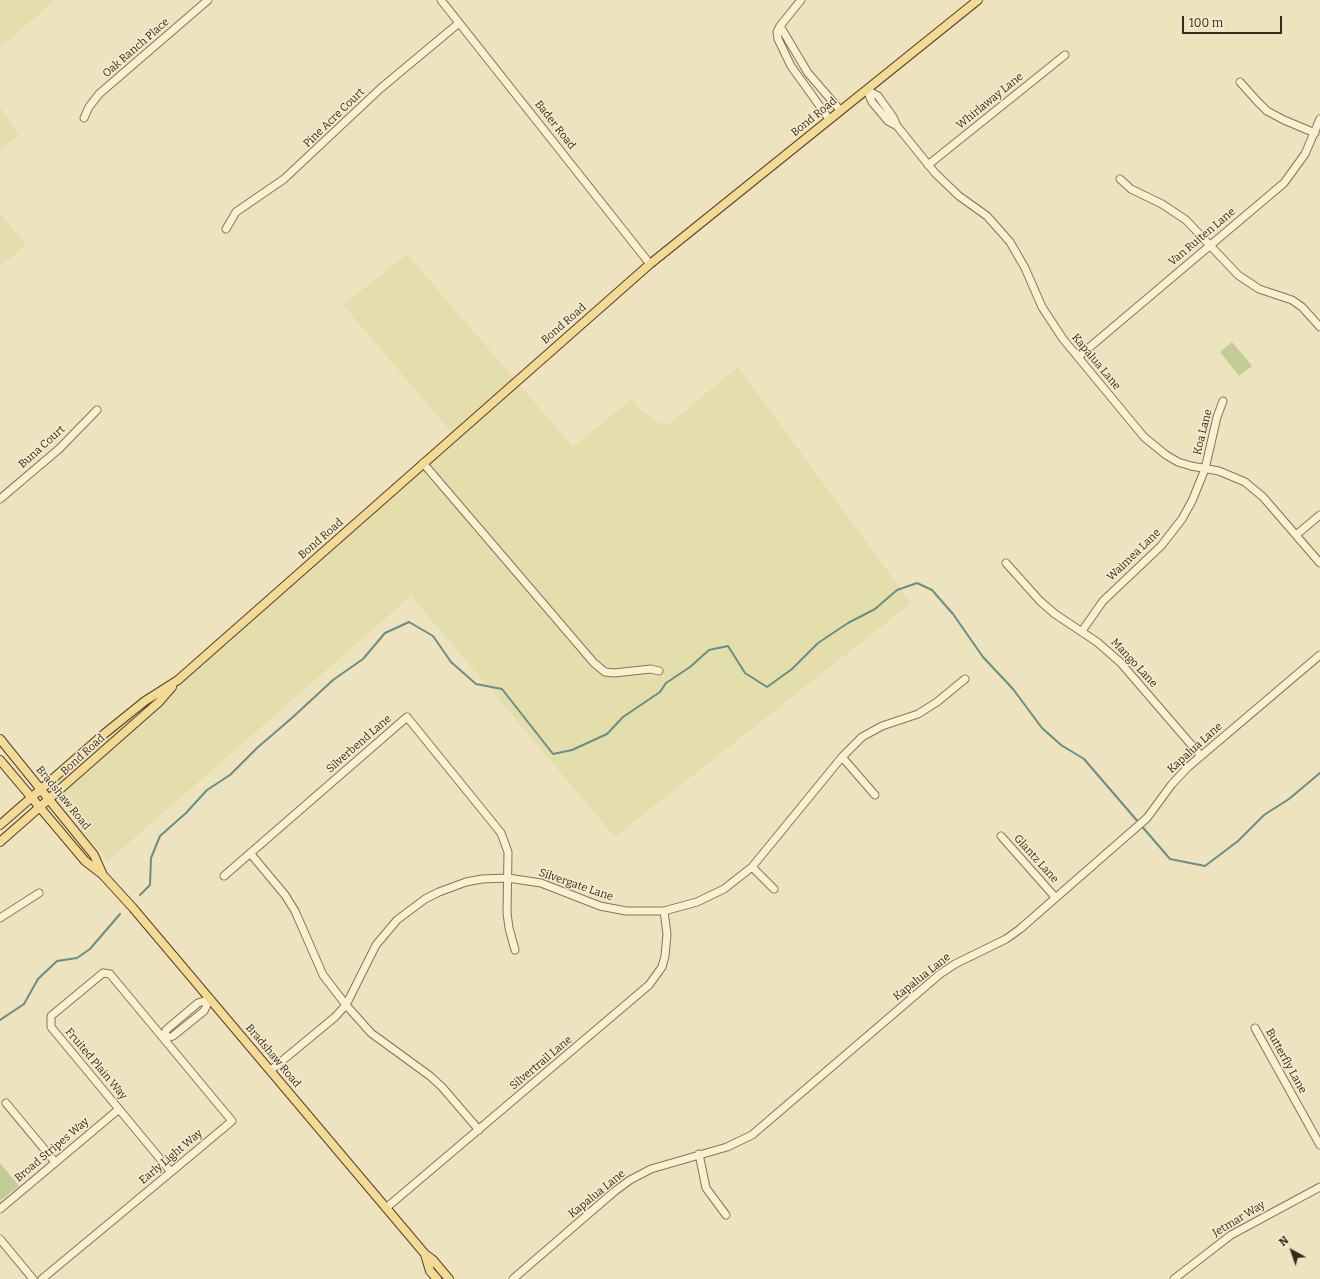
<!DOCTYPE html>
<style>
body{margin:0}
#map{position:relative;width:1320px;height:1279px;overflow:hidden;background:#eee3bf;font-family:Bitter,serif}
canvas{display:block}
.north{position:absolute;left:1272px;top:1231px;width:40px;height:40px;-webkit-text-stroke:3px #f6eccf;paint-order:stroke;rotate:320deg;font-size:11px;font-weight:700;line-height:16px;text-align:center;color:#362a1c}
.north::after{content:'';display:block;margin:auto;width:14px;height:18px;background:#362a1c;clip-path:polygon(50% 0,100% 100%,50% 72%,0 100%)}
.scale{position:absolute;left:1182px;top:16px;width:100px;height:18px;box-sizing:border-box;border:2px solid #362a1c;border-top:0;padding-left:5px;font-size:12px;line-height:14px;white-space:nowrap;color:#362a1c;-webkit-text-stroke:3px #f6eccf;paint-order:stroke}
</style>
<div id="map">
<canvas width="1320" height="1279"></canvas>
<div class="north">N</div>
<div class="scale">100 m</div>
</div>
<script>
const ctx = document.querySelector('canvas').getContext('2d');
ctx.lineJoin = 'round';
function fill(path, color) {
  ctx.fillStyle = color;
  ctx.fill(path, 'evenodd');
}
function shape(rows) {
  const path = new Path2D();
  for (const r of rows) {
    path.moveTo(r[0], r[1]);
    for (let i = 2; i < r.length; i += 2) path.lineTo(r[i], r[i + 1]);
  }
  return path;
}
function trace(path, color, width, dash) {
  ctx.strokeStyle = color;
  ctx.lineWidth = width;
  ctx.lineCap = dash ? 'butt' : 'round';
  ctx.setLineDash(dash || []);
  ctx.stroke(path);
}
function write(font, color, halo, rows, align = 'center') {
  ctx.font = font + ' Bitter,serif';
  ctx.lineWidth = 3;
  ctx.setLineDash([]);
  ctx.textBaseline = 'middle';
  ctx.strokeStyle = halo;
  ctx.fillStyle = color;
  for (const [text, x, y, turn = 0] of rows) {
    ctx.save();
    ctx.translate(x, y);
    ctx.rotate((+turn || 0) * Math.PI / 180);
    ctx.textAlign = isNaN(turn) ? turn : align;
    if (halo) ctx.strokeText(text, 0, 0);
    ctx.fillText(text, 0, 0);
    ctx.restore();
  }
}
const farmland = shape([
 [0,0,55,0,0,48],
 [0,107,19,135,0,150],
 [0,213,26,245,0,266],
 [407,254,573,447,632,399,639,409,659,423,669,424,738,367,911,603,615,837,411,596,108,861,46,790,453,434,343,305]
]);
const green = shape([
 [1232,342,1252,366,1239,376,1220,352],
 [0,1163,19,1186,0,1201]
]);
const stream = shape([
 [140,895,150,885,151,858,160,836,186,813,207,790,230,775,257,748,293,717,333,680,363,659,385,633,409,622,433,636,451,662,476,684,502,689,553,754,572,750,607,734,623,717,660,692,666,683,690,667,709,650,728,646,745,673,767,687,792,669,818,643,848,623,875,609,897,590,917,583,932,590,953,614,983,657,1013,689,1042,728,1061,745,1084,759,1170,859,1205,866,1238,841,1264,815,1289,799,1320,773],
 [0,1020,24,1004,38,979,57,961,77,958,90,949,120,914]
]);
const minor = shape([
 [441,0,650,264],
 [801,0,780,26,777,32,778,39,791,66,829,119],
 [780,26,808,73,840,110],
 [1240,82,1257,101,1267,111,1284,120,1315,133],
 [867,90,872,102,888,121,897,126,935,173,959,196,987,216,1010,242,1025,268,1042,307,1063,339,1144,437,1166,455,1178,462,1191,466,1219,471,1245,482,1263,497,1320,563],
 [867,90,878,96,893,117,897,126],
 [84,118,89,107,99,94,208,0],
 [928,165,1065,55],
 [1120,179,1131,189,1162,204,1186,220,1238,275,1259,289,1292,300,1302,307,1320,327],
 [226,229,236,212,284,179,381,88,459,23],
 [1078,357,1284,183,1305,154,1320,119],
 [423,463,594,663,605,672,614,673,651,669,659,671],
 [0,499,59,449,97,410],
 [1296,535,1320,515],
 [1006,563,1040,601,1055,614,1097,642,1120,662,1201,756],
 [1082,631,1103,601,1161,546,1182,519,1192,501,1205,469,1217,417,1223,401],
 [842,757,875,795],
 [1001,836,1055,897],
 [250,853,285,895,295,911,323,975,346,1005,371,1033,430,1076,442,1087,479,1130],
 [752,867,774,889],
 [224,876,407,717,501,833,508,852,507,913,509,928,515,950],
 [0,918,39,893],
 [1255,1028,1320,1145],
 [164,1039,166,1030,198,1003,210,999],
 [164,1039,173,1036,204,1011,210,999],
 [271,1070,335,1017,346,1005,376,945,397,920,425,899,439,892,466,882,482,879,508,878,541,883,600,906,626,911,664,911,697,902,724,889,752,867,842,757,862,737,882,726,918,714,937,702,965,679],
 [6,1103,55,1162],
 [699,1154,706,1188,726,1215],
 [386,1208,649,985,662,967,665,956,667,934,664,911],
 [0,1209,119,1109],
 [0,1239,33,1279],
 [42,1279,171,1172,232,1121,110,974,103,973,51,1016,51,1027,171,1172],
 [513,1279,615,1191,630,1180,651,1169,727,1147,752,1135,940,974,955,964,1006,939,1020,929,1147,818,1172,784,1188,767,1320,655],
 [1174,1279,1231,1235,1320,1187]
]);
const major = shape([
 [0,739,94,855,102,873],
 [0,760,85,861,102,874,133,908,425,1254,433,1260,449,1279],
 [0,825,104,734,145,701,178,680,650,264,978,0],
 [0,842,159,702,172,687],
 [425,1254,430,1271,437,1279]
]);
const streetNames = [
 ["Oak Ranch Place",136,48,-41],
 ["Whirlaway Lane",990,101,-39],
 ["Bond Road",814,117,-39],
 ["Pine Acre Court",334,118,-44],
 ["Bader Road",555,125,52],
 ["Van Ruiten Lane",1202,237,-40],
 ["Bond Road",564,324,-41],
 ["Kapalua Lane",1096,362,50],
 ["Koa Lane",1203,432,-76],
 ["Buna Court",42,447,-42],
 ["Bond Road",321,539,-41],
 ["Waimea Lane",1134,555,-44],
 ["Mango Lane",1134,663,47],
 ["Silverbend Lane",359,744,-41],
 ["Kapalua Lane",1195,748,-42],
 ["Bond Road",83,755,-42],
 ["Bradshaw Road",63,798,51],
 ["Glantz Lane",1036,859,48],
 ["Silvergate Lane",576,885,19],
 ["Kapalua Lane",922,977,-38],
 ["Bradshaw Road",273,1056,50],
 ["Butterfly Lane",1286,1061,61],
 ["Silvertrail Lane",541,1063,-40],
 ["Fruited Plain Way",96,1064,50],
 ["Broad Stripes Way",52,1150,-40],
 ["Early Light Way",171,1157,-40],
 ["Kapalua Lane",597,1194,-39],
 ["Jetmar Way",1239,1219,-31]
];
fill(farmland, '#e4deac');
fill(green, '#c2cc93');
trace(stream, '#698e87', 2);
trace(minor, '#877357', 9);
trace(major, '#54412c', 10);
trace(minor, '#f9f0d2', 7);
trace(major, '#f3db95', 8);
write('11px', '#362a1c', '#f6eccf', streetNames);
</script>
